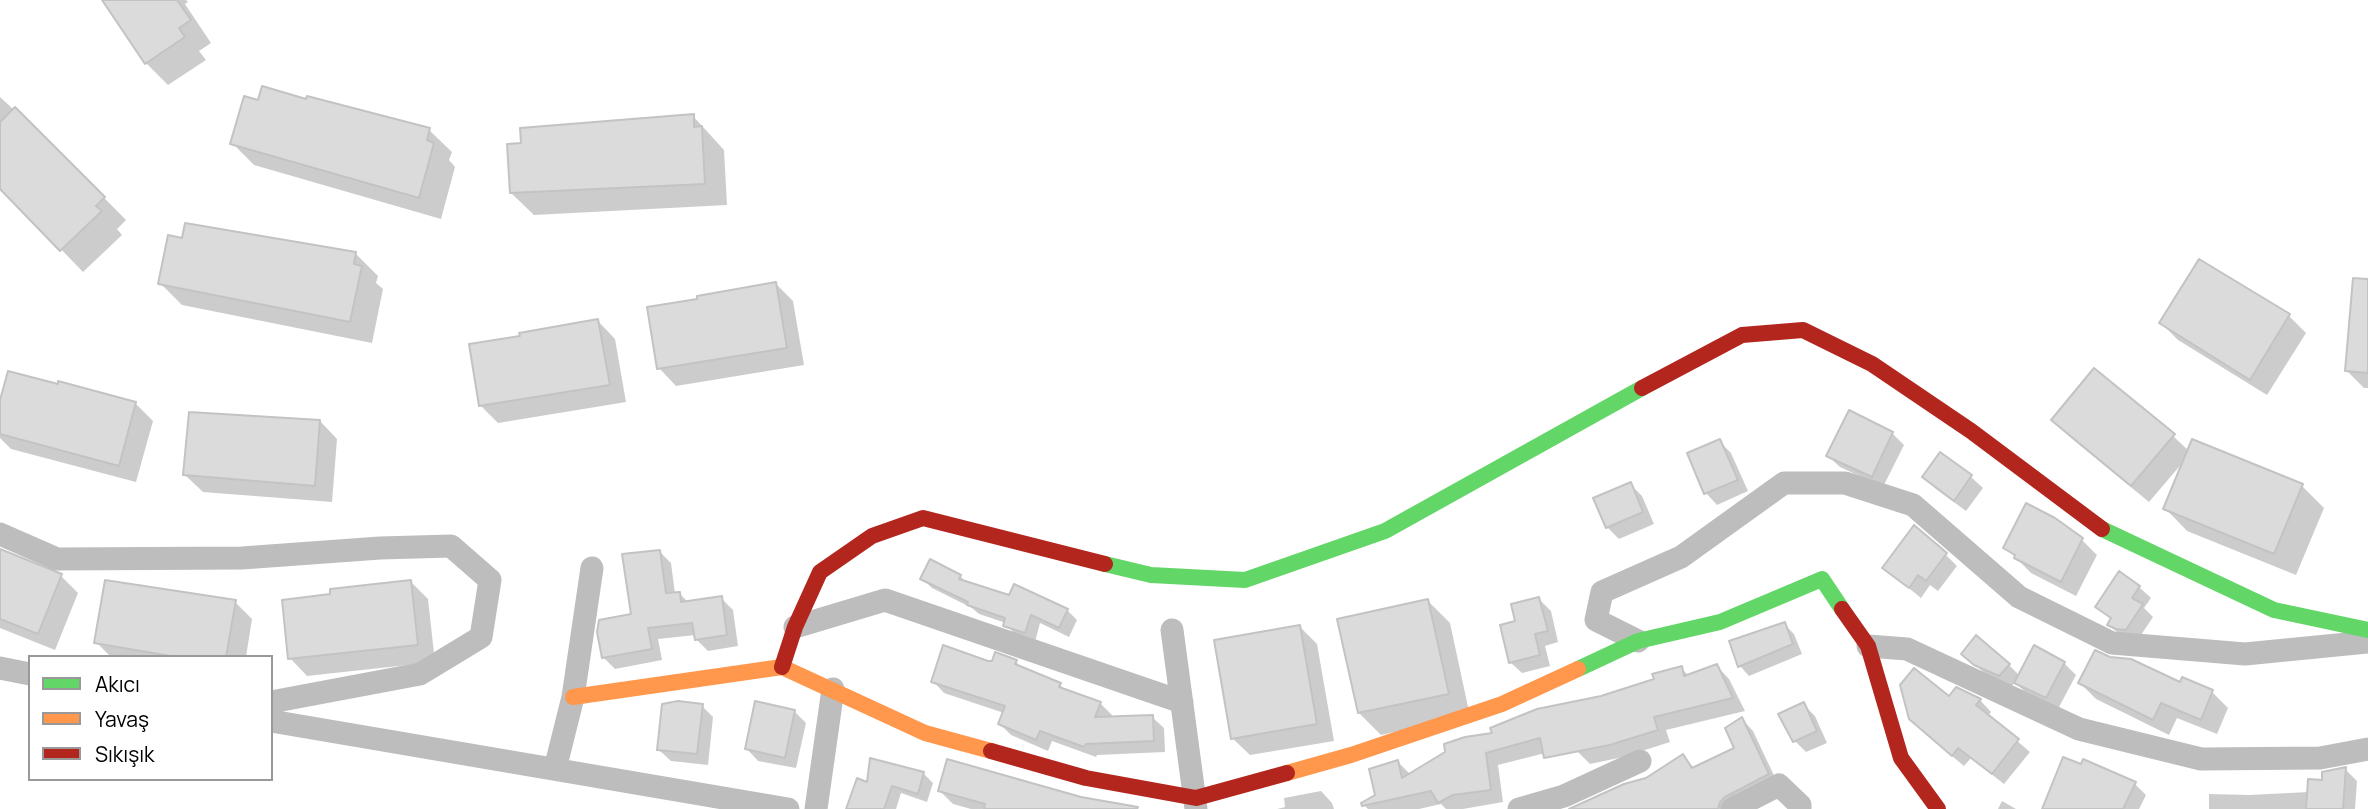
<!DOCTYPE html>
<meta charset="utf-8">
<style>
body{margin:0}
#map{position:relative;width:2368px;height:809px;overflow:hidden;background:#fff;font-family:Manrope,sans-serif}
canvas{display:block}
.legend{position:absolute;left:28px;top:655px;width:245px;height:126px;box-sizing:border-box;background:#fff;border:2px solid #999;margin:0;padding:9px 12px;list-style:none;font-size:21px;color:#000}
.legend li{display:flex;align-items:center;gap:14px;height:35px}
.legend b{width:35px;border:2px solid #999}
</style>
<div id="map">
<canvas width="2368" height="809"></canvas>
<ul class="legend">
<li><b style="height:9px;background:#63d668"></b>Akıcı</li>
<li><b style="height:9px;background:#ff974d"></b>Yavaş</li>
<li><b style="height:9px;background:#b3261e"></b>Sıkışık</li>
</ul>
</div>
<script>
const ctx = document.querySelector('canvas').getContext('2d');
ctx.lineJoin = 'round';
function fill(path, color) {
  ctx.fillStyle = color;
  ctx.fill(path, 'evenodd');
}
function shape(rows) {
  const path = new Path2D();
  for (const r of rows) {
    path.moveTo(r[0], r[1]);
    for (let i = 2; i < r.length; i += 2) path.lineTo(r[i], r[i + 1]);
  }
  return path;
}
function trace(path, color, width, dash) {
  ctx.strokeStyle = color;
  ctx.lineWidth = width;
  ctx.lineCap = dash ? 'butt' : 'round';
  ctx.setLineDash(dash || []);
  ctx.stroke(path);
}
const shadow = shape([
 [104,0,186,0,188,2,185,4,211,43,199,51,206,60,168,85,146,63],
 [263,88,429,130,452,152,449,160,455,167,441,219,254,165,232,143,259,102],
 [0,97,51,144,126,220,117,229,122,235,83,272,0,186],
 [693,116,724,150,727,205,534,215,511,193],
 [355,253,378,276,376,283,383,289,372,343,182,305,160,283],
 [776,284,793,301,804,365,676,386,659,368],
 [2368,312,2368,388,2364,388,2347,371],
 [2289,316,2306,333,2267,395,2178,340,2161,323],
 [598,321,615,339,626,402,498,423,481,406],
 [59,386,135,403,153,421,136,482,11,449,0,438,0,407],
 [1849,413,1892,433,1904,445,1883,487,1840,467,1828,456],
 [2053,420,2173,436,2189,451,2302,486,2324,508,2296,575,2187,531,2165,508,2184,461,2149,502,2070,437],
 [320,421,337,439,332,502,203,492,185,475],
 [1719,441,1731,453,1748,491,1717,505,1706,493],
 [1941,455,1971,477,1983,488,1966,511,1936,489,1924,477],
 [1630,484,1642,496,1654,524,1619,539,1607,527],
 [2082,540,2097,555,2076,596,2031,573,2006,548],
 [0,551,61,576,78,593,55,650,0,628],
 [659,551,671,563,675,594,679,593,689,603,721,598,733,610,738,646,708,651,696,639,696,635,658,639,662,660,615,669,603,657,633,615],
 [1945,554,1957,566,1938,591,1930,585,1921,598,1884,568],
 [960,576,967,583,1010,597,1067,610,1077,620,1069,637,1040,623,1035,642,1015,635,1006,623,979,614,972,608,932,588,922,578],
 [411,582,428,599,435,662,307,676,290,658],
 [2139,587,2151,598,2144,608,2153,617,2137,641,2121,636,2109,625,2112,620,2097,607],
 [1539,599,1551,611,1558,642,1545,646,1550,666,1522,673,1510,662,1518,623],
 [1428,601,1450,623,1470,716,1381,735,1359,713],
 [235,602,252,619,246,657,111,657,96,642],
 [1784,624,1794,634,1802,654,1749,676,1740,666],
 [1300,627,1317,644,1334,741,1250,755,1232,738],
 [1016,662,1023,669,1060,685,1066,691,1100,703,1112,715,1110,718,1152,717,1164,728,1165,752,1097,755,1096,757,1052,741,1048,751,1011,735,1000,724,1004,713,944,693,933,681,993,663],
 [2064,663,2076,675,2058,709,2027,694,2015,682,2011,687,1988,676,1975,665,2009,665,2020,676],
 [1717,666,1729,679,1745,711,1666,730,1670,742,1623,757,1590,764,1577,751,1549,752,1498,765,1503,802,1463,809,1446,809,1441,804,1419,809,1368,809,1364,805,1377,796,1398,762,1411,775,1494,735,1656,680,1681,668,1689,676],
 [2080,683,2181,685,2212,692,2228,708,2217,734,2177,718,2169,735,2096,699],
 [1956,689,1980,700,1991,712,1988,716,2030,752,2004,784,1971,758,1964,766,1935,742,1911,718,1949,698],
 [1803,704,1815,716,1827,743,1806,752,1795,741],
 [702,706,713,717,708,765,671,761,659,750],
 [794,711,806,723,796,768,758,761,747,749],
 [1742,719,1753,731,1779,786,1736,809,1595,809,1683,756,1695,769,1736,749],
 [872,760,924,774,933,783,927,802,901,793,896,809,848,809,868,784],
 [2345,769,2357,781,2355,809,2209,809,2209,794,2249,795,2309,792],
 [2135,784,2146,795,2139,809,2044,809],
 [940,791,1080,798,1135,809,971,809,953,804],
 [1321,791,1332,803,1334,809,1277,809,1285,807,1284,798],
 [2002,801,2016,809,1998,809]
]);
const building = shape([
 [102,0,177,0,191,20,179,28,185,37,145,64,102,0],
 [262,86,306,99,307,96,430,128,427,140,434,143,419,198,230,144,244,96,258,100,262,86],
 [15,107,105,197,96,206,102,211,60,251,0,189,0,122,15,107],
 [694,114,694,127,702,126,705,184,510,193,507,144,521,143,520,128,694,114],
 [185,223,356,252,354,264,362,266,350,322,158,284,168,235,182,238,185,223],
 [2199,259,2290,314,2250,380,2159,323,2199,259],
 [2353,278,2368,279,2368,373,2345,371,2353,278],
 [776,282,787,348,657,369,647,307,697,299,697,296,776,282],
 [598,319,610,385,479,406,469,344,520,336,519,333,598,319],
 [2094,368,2175,434,2131,486,2051,420,2094,368],
 [8,371,58,384,58,381,136,402,119,466,0,434,0,400,8,371],
 [1849,410,1893,432,1872,477,1826,456,1849,410],
 [189,412,320,420,315,486,183,475,189,412],
 [1720,439,1738,480,1704,494,1687,453,1720,439],
 [2192,439,2303,484,2274,554,2163,509,2192,439],
 [1940,452,1972,475,1954,501,1922,477,1940,452],
 [1631,482,1643,512,1606,528,1593,498,1631,482],
 [2026,503,2055,518,2083,538,2061,582,2014,558,2015,555,2003,548,2026,503],
 [1914,525,1947,553,1926,581,1918,575,1909,588,1882,568,1914,525],
 [0,549,62,574,38,634,0,619,0,549],
 [660,550,666,593,680,592,681,602,722,596,727,635,695,640,692,623,648,628,652,649,602,658,597,632,599,620,631,614,622,554,660,550],
 [930,559,961,575,959,579,1009,595,1014,584,1068,609,1059,628,1031,615,1025,633,1003,626,1005,618,967,605,968,602,920,579,930,559],
 [2119,571,2140,586,2132,598,2143,604,2126,630,2116,629,2107,625,2111,618,2095,607,2119,571],
 [105,580,236,600,226,657,176,657,94,643,105,580],
 [411,580,418,645,288,659,282,600,330,594,330,589,411,580],
 [1539,597,1548,631,1535,634,1540,655,1509,663,1500,625,1515,621,1511,604,1539,597],
 [1428,599,1449,694,1358,713,1337,619,1428,599],
 [1785,622,1793,644,1738,667,1729,641,1785,622],
 [1300,625,1317,724,1231,739,1214,640,1300,625],
 [1976,635,2010,664,1999,676,1974,665,1961,654,1976,635],
 [943,645,988,661,992,661,995,652,1017,660,1015,664,1061,683,1059,687,1101,702,1095,717,1153,715,1154,741,1086,744,1084,747,1040,731,1036,740,998,724,1005,706,931,682,943,645],
 [2034,645,2065,662,2046,698,2014,683,2034,645],
 [2095,650,2110,657,2131,659,2180,682,2182,677,2213,690,2201,720,2161,703,2153,720,2078,683,2095,650],
 [1717,664,1733,698,1654,717,1658,730,1610,745,1544,758,1540,738,1486,753,1491,790,1453,795,1438,803,1431,791,1362,806,1361,803,1375,795,1369,769,1398,760,1402,778,1445,752,1444,744,1465,737,1492,733,1490,728,1537,709,1601,696,1654,679,1652,674,1682,666,1684,676,1717,664],
 [1914,668,1949,696,1956,687,1981,699,1976,705,2019,739,1992,774,1958,748,1952,756,1909,719,1900,685,1914,668],
 [678,701,703,704,697,754,657,750,662,704,678,701],
 [755,701,795,710,785,758,745,749,755,701],
 [1804,702,1817,731,1793,742,1778,714,1804,702],
 [1742,717,1769,774,1725,797,1720,802,1718,809,1569,809,1624,784,1646,778,1683,754,1692,768,1734,748,1725,728,1742,717],
 [2063,757,2081,764,2083,759,2136,782,2123,809,2042,809,2063,757],
 [870,758,924,772,918,794,892,786,884,809,846,809,857,778,867,782,870,758],
 [947,759,1081,797,1138,807,1137,809,984,809,985,804,938,791,947,759],
 [2346,767,2343,809,2306,809,2308,779,2322,780,2322,772,2346,767]
]);
const street = shape([
 [0,534,57,559,242,558,380,548,451,546,490,580,481,637,420,674,271,702],
 [795,627,885,600,1182,702],
 [1172,630,1196,809],
 [1638,641,1596,620,1602,592,1681,557,1784,483,1845,483,1913,505,2019,597,2112,643,2245,654,2368,642],
 [1868,646,1907,649,2079,729,2201,759,2320,758,2368,749],
 [0,668,30,674],
 [271,721,788,809],
 [555,769,573,697,592,568],
 [816,809,833,689],
 [1519,809,1564,796,1640,761],
 [1732,809,1779,785,1800,805,1800,809]
]);
const fast = shape([
 [2102,529,2274,610,2368,630],
 [1105,564,1151,575,1245,580,1385,531,1642,388],
 [1578,669,1638,641,1720,622,1822,579,1842,609]
]);
const slow = shape([
 [573,697,782,667,925,733,991,751],
 [1287,773,1351,755,1502,704,1578,669]
]);
const jam = shape([
 [1642,388,1742,335,1803,330,1872,364,1971,431,2102,529],
 [1842,609,1868,646,1901,758,1938,809],
 [782,667,795,627,820,572,872,536,923,518,1105,564],
 [991,751,1086,778,1196,798,1287,773]
]);
fill(shadow, '#0003');
fill(building, '#dbdbdb');
trace(building, '#c3c3c3', 2);
trace(street, '#bdbdbd', 23);
trace(fast, '#63d668', 16);
trace(slow, '#ff974d', 16);
trace(jam, '#b3261e', 16);
</script>
